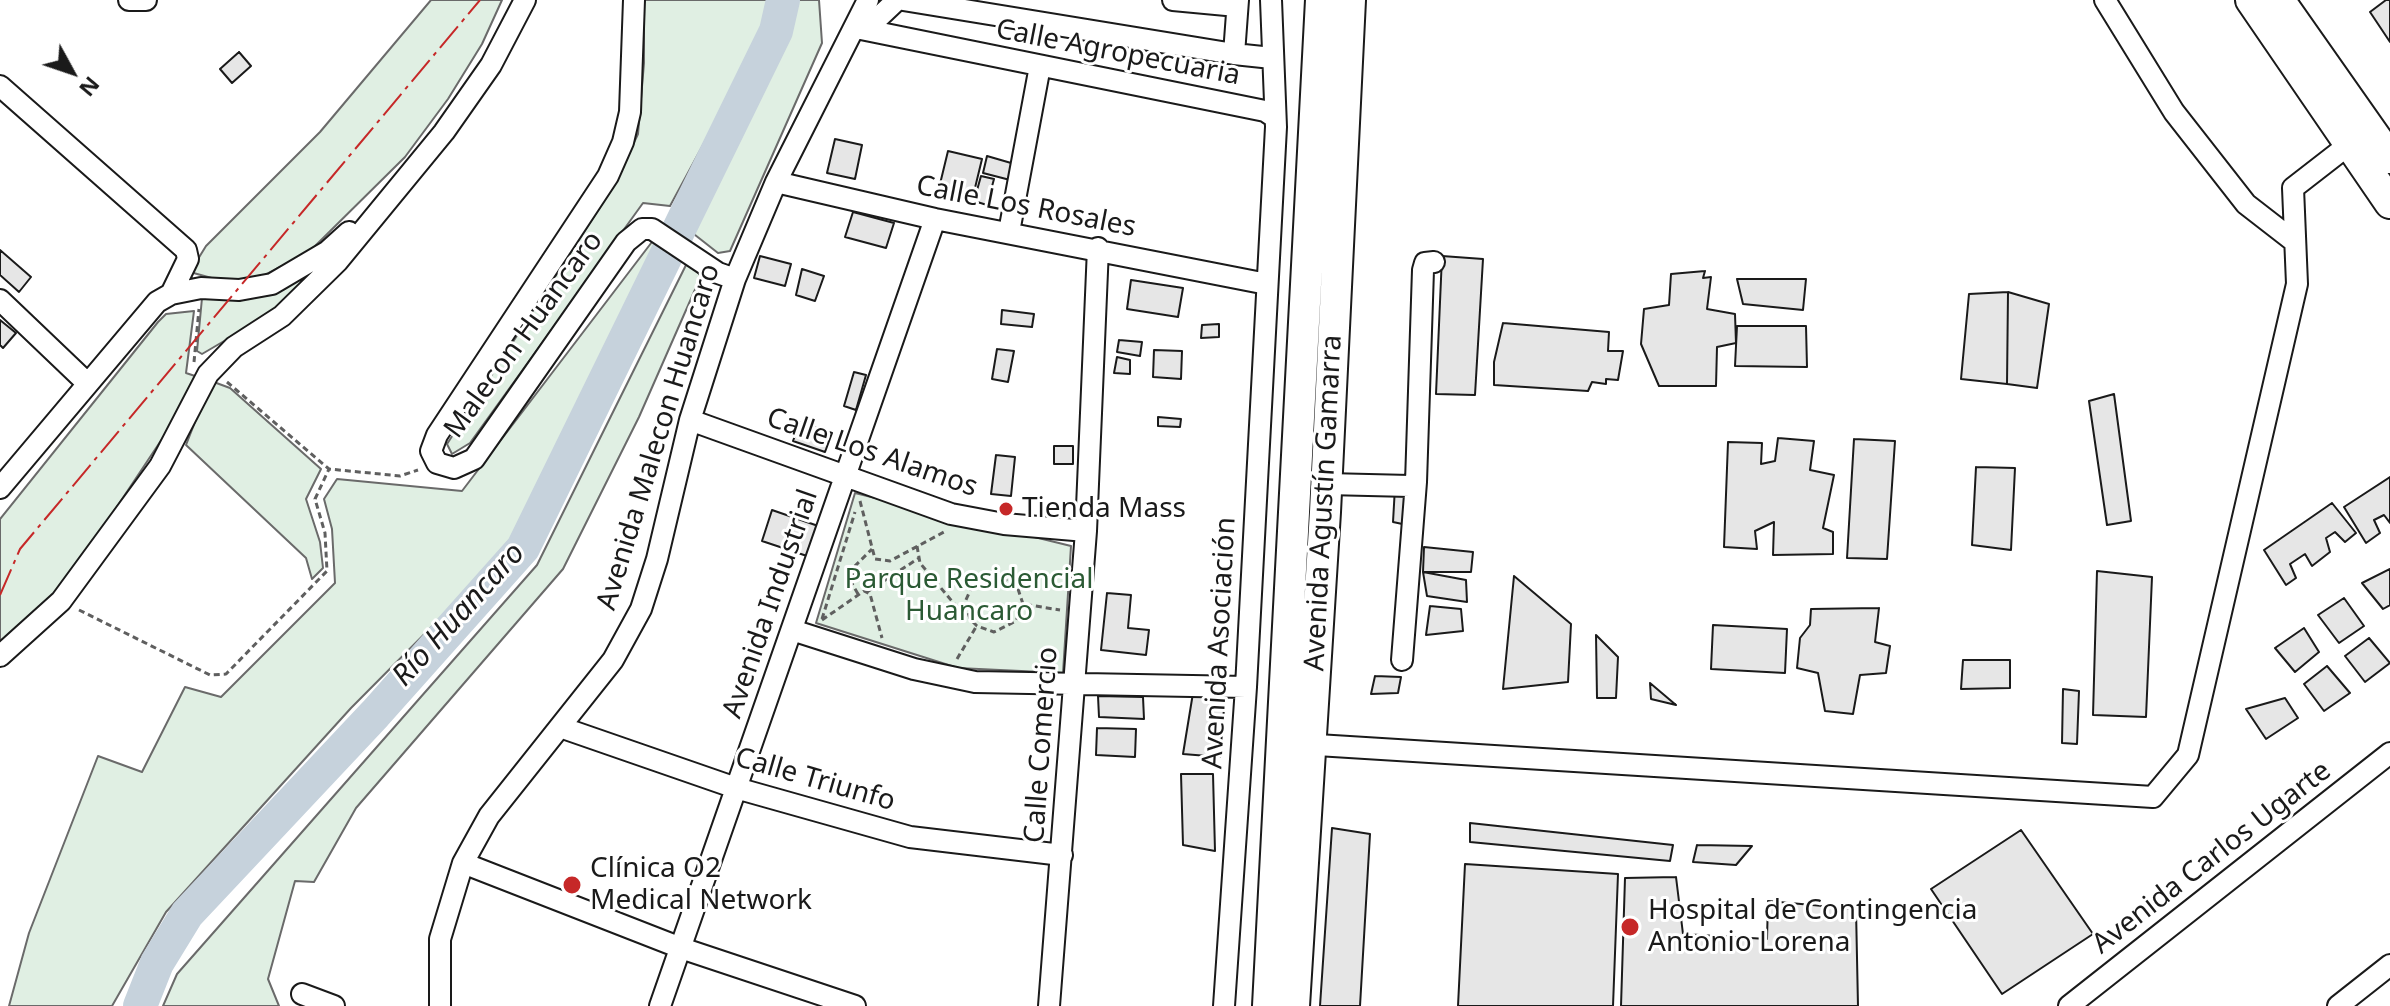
<!DOCTYPE html>
<meta charset="utf-8">
<style>
body{margin:0}
#map{position:relative;width:2390px;height:1006px;overflow:hidden;background:#fff;font-family:"Noto Sans",sans-serif}
canvas{display:block}
.north{position:absolute;left:32px;top:32px;width:80px;height:80px;-webkit-text-stroke:6px #fff;paint-order:stroke;rotate:130deg;font-size:22px;font-weight:700;line-height:32px;text-align:center;color:#1a1a1a}
.north::after{content:'';display:block;margin:auto;width:28px;height:36px;background:#1a1a1a;clip-path:polygon(50% 0,100% 100%,50% 72%,0 100%)}
</style>
<div id="map">
<canvas width="2390" height="1006"></canvas>
<div class="north">N</div>
</div>
<script>
const ctx = document.querySelector('canvas').getContext('2d');
ctx.lineJoin = 'round';
function fill(path, color) {
  ctx.fillStyle = color;
  ctx.fill(path, 'evenodd');
}
function shape(rows) {
  const path = new Path2D();
  for (const r of rows) {
    path.moveTo(r[0], r[1]);
    for (let i = 2; i < r.length; i += 2) path.lineTo(r[i], r[i + 1]);
  }
  return path;
}
function trace(path, color, width, dash) {
  ctx.strokeStyle = color;
  ctx.lineWidth = width;
  ctx.lineCap = dash ? 'butt' : 'round';
  ctx.setLineDash(dash || []);
  ctx.stroke(path);
}
function write(font, color, halo, rows, align = 'center') {
  ctx.font = font + ' "Noto Sans",sans-serif';
  ctx.lineWidth = 6;
  ctx.setLineDash([]);
  ctx.textBaseline = 'middle';
  ctx.strokeStyle = halo;
  ctx.fillStyle = color;
  for (const [text, x, y, turn = 0] of rows) {
    ctx.save();
    ctx.translate(x, y);
    ctx.rotate((+turn || 0) * Math.PI / 180);
    ctx.textAlign = isNaN(turn) ? turn : align;
    if (halo) ctx.strokeText(text, 0, 0);
    ctx.fillText(text, 0, 0);
    ctx.restore();
  }
}
const green = shape([
 [431,0,502,0,482,44,448,99,405,157,309,252,263,276,226,282,190,272,206,246,320,132,431,0],
 [644,0,771,0,767,27,670,206,643,203,470,443,452,454,447,444,613,187,638,134,644,63,644,0],
 [793,0,819,0,822,43,730,251,718,253,690,231,791,23,793,0],
 [658,234,666,238,590,391,519,529,491,567,351,708,166,912,112,1006,9,1006,29,933,98,756,142,772,185,687,221,697,335,583,332,529,324,499,337,479,462,491,658,234],
 [688,261,701,276,639,417,563,569,356,808,314,882,295,881,268,979,279,1006,163,1006,177,974,537,565,688,261],
 [320,264,301,296,202,354,197,351,202,298,271,295,286,288,320,264],
 [194,311,186,373,198,377,168,430,57,597,0,648,0,519,158,322,166,314,194,311],
 [211,381,230,388,321,469,306,499,320,542,323,568,312,579,306,558,186,445,211,381],
 [855,493,1071,546,1063,673,958,668,816,623,855,493]
]);
const river = shape([
 [140,1006,157,963,187,914,375,714,523,548,776,31,783,0]
]);
const building = shape([
 [2386,0,2390,0,2390,42,2370,12,2386,0],
 [239,52,251,66,232,83,220,69,239,52],
 [835,139,862,145,855,179,827,173,835,139],
 [948,151,982,159,974,192,940,184,948,151],
 [987,156,1018,165,1014,181,983,173,987,156],
 [981,176,994,179,987,205,974,201,981,176],
 [853,212,894,223,886,248,845,237,853,212],
 [0,250,31,277,19,292,0,275,0,250],
 [760,256,791,264,785,286,754,278,760,256],
 [1442,256,1483,259,1475,395,1436,394,1442,256],
 [802,269,824,276,815,301,796,295,802,269],
 [1705,271,1703,278,1711,277,1707,309,1735,314,1736,343,1717,347,1716,386,1659,386,1641,344,1644,309,1669,305,1671,274,1705,271],
 [1737,279,1806,279,1803,310,1743,304,1737,279],
 [1131,280,1183,288,1178,317,1127,309,1131,280],
 [2008,292,2049,304,2037,388,2007,384,2008,292],
 [2008,292,2007,384,1961,379,1969,294,2008,292],
 [1002,310,1034,314,1032,327,1001,324,1002,310],
 [0,320,16,333,3,348,0,345,0,320],
 [1503,323,1609,332,1608,351,1623,351,1618,380,1606,379,1606,384,1592,382,1588,391,1494,385,1494,362,1503,323],
 [1219,324,1219,337,1201,338,1202,325,1219,324],
 [1737,326,1806,326,1807,367,1735,366,1737,326],
 [1119,340,1142,342,1140,356,1117,352,1119,340],
 [997,349,1014,351,1008,382,992,379,997,349],
 [1154,350,1182,351,1181,379,1153,377,1154,350],
 [1117,357,1130,360,1130,374,1114,373,1117,357],
 [854,372,866,375,856,410,844,406,854,372],
 [2114,394,2131,521,2107,525,2089,401,2114,394],
 [1158,417,1181,419,1180,427,1158,426,1158,417],
 [800,422,832,433,825,452,793,441,800,422],
 [1778,438,1814,441,1810,470,1834,475,1823,528,1833,532,1833,554,1773,555,1774,522,1755,531,1757,549,1724,547,1728,442,1762,443,1761,464,1775,461,1778,438],
 [1854,439,1895,441,1887,559,1847,558,1854,439],
 [1054,446,1073,446,1073,464,1054,464,1054,446],
 [996,455,1015,457,1011,496,991,494,996,455],
 [1976,467,2015,468,2011,550,1972,545,1976,467],
 [2390,477,2390,523,2384,515,2374,520,2380,533,2366,543,2344,507,2390,477],
 [1395,487,1407,489,1407,525,1393,522,1395,487],
 [2332,503,2356,533,2345,542,2335,532,2326,538,2330,552,2312,566,2305,554,2290,564,2296,578,2286,585,2264,550,2332,503],
 [772,510,824,528,813,558,762,541,772,510],
 [1424,547,1473,552,1471,572,1423,572,1424,547],
 [2390,569,2390,605,2383,609,2362,583,2390,569],
 [2097,571,2152,577,2146,717,2093,715,2097,571],
 [1423,572,1466,580,1467,602,1427,596,1423,572],
 [1514,576,1571,624,1568,682,1503,689,1514,576],
 [1107,593,1131,595,1128,628,1149,630,1146,655,1101,650,1107,593],
 [2344,598,2364,626,2339,643,2318,615,2344,598],
 [1430,606,1461,609,1463,631,1426,635,1430,606],
 [1879,608,1875,642,1890,646,1886,673,1860,675,1853,714,1825,711,1818,673,1797,668,1800,638,1810,625,1811,609,1879,608],
 [1713,625,1787,629,1785,673,1711,669,1713,625],
 [2304,628,2319,652,2295,672,2275,648,2304,628],
 [1596,635,1618,657,1616,698,1597,698,1596,635],
 [2369,638,2390,663,2365,682,2345,656,2369,638],
 [1963,660,2010,660,2010,688,1961,689,1963,660],
 [2327,666,2350,693,2324,711,2304,684,2327,666],
 [1375,676,1401,677,1398,693,1371,694,1375,676],
 [1650,683,1676,705,1651,699,1650,683],
 [2063,689,2079,691,2077,744,2062,743,2063,689],
 [1193,693,1225,696,1220,757,1183,754,1193,693],
 [1098,696,1143,697,1144,719,1099,717,1098,696],
 [2285,698,2298,718,2266,739,2246,709,2285,698],
 [1097,728,1136,729,1135,757,1096,755,1097,728],
 [1181,774,1213,774,1215,851,1183,845,1181,774],
 [1470,823,1673,845,1670,861,1470,842,1470,823],
 [1332,828,1370,834,1360,1006,1320,1006,1332,828],
 [2021,830,2093,934,2002,994,1931,889,2021,830],
 [1697,845,1752,846,1736,865,1693,862,1697,845],
 [1465,864,1618,874,1613,1006,1458,1006,1465,864],
 [1676,877,1683,934,1767,939,1768,901,1856,909,1858,1006,1621,1006,1625,878,1676,877]
]);
const path = shape([
 [194,362,199,309],
 [227,382,329,469,400,476,418,470],
 [860,501,875,559,890,561,944,532],
 [917,546,920,563,956,606,966,609],
 [867,592,919,558],
 [858,594,851,582,854,567,872,549],
 [1023,604,1017,586,993,574,974,582,965,602,970,619,977,626,994,632,1016,621,1023,604,1060,610],
 [79,610,210,675,226,674,327,571,325,533,315,499,329,469],
 [822,619,855,512],
 [822,620,864,591,870,594,882,638],
 [957,659,976,627]
]);
const minor = shape([
 [129,0,146,0],
 [634,0,630,112,623,142,608,176,437,435,431,451,437,463,454,468,474,459,626,242,642,229,652,229,718,273,735,279],
 [903,0,1234,54],
 [1173,0,1237,6],
 [1238,0,1234,54,1272,58],
 [2105,0,2174,112,2246,204,2295,242],
 [856,28,1265,111,1274,117],
 [872,31,878,18,897,0],
 [0,86,186,250,188,259,171,294,157,302,0,488],
 [776,182,935,219,1267,284],
 [1009,232,1040,66],
 [171,294,201,288,239,290,272,284,328,251,349,232],
 [0,300,87,383],
 [690,420,951,514,1004,524,1086,531],
 [1327,484,1410,486,1416,482],
 [792,630,914,669,975,682,1246,687],
 [0,656,61,601,160,466,208,374,234,347,282,316,338,261,444,132,491,65,525,0],
 [1402,660,1416,482,1423,270,1425,263,1434,262],
 [560,727,736,788,910,837,1062,855],
 [1301,744,2153,797,2188,755,2297,284,2293,188,2360,136],
 [463,863,681,948,855,1006],
 [302,994,334,1006],
 [440,1006,440,939,463,863,489,816,613,660,641,609,657,559,690,420,735,279,776,182,868,0],
 [660,1006,935,219],
 [1049,1006,1086,531,1098,248],
 [1224,1006,1246,687,1276,127,1271,0],
 [2069,1006,2390,753],
 [2338,1006,2390,965]
]);
const highway = shape([
 [2251,0,2390,203],
 [2279,0,2390,158],
 [1268,1006,1321,0],
 [1294,1006,1325,512,1350,0]
]);
const power = shape([
 [0,595,20,549,480,0]
]);
const markers = [
 [1006,509,8,"#c62828"],
 [572,885,10,"#c62828"],
 [1630,927,10,"#c62828"]
];
const streetNames = [
 ["Calle Agropecuaria",1118,53,11],
 ["Calle Los Rosales",1026,207,11],
 ["Malecon Huancaro",524,335,-54],
 ["Avenida Malecon Huancaro",659,437,-73],
 ["Calle Los Alamos",872,453,19],
 ["Avenida Agustín Gamarra",1324,503,-87],
 ["Avenida Industrial",771,604,-71],
 ["Avenida Asociación",1220,643,-87],
 ["Calle Comercio",1042,745,-86],
 ["Calle Triunfo",815,780,16],
 ["Avenida Carlos Ugarte",2212,858,-38]
];
const poiNames = [
 ["Tienda Mass",1022,509],
 ["Clínica O2",590,869],
 ["Medical Network",590,901],
 ["Hospital de Contingencia",1648,911],
 ["Antonio Lorena",1648,943]
];
const parkNames = [
 ["Parque Residencial",969,580],
 ["Huancaro",969,612]
];
const waterNames = [
 ["Río Huancaro",459,615,-48]
];
fill(green, '#e0efe3');
trace(green, '#6a6a6a', 2);
trace(river, '#c6d2dc', 34);
fill(building, '#e6e6e6');
trace(building, '#1a1a1a', 2);
trace(minor, '#1a1a1a', 24);
trace(highway, '#1a1a1a', 34);
trace(path, '#5f5f5f', 3, [6, 4]);
trace(minor, '#fff', 20);
trace(highway, '#fff', 30);
trace(power, '#c62828', 2, [28, 6, 4, 6]);
for (const [x, y, r, color] of markers) {
  const dot = new Path2D();
  dot.arc(x, y, r, 0, 2 * Math.PI);
  ctx.fillStyle = color;
  ctx.fill(dot);
  trace(dot, '#fff', 3);
}
write('28px', '#1a1a1a', '#fff', streetNames);
write('28px', '#1a1a1a', '#fff', poiNames, 'left');
write('28px', '#2b5a34', '#fff', parkNames);
write('italic 30px', '#1a1a1a', '#fff', waterNames);
</script>
